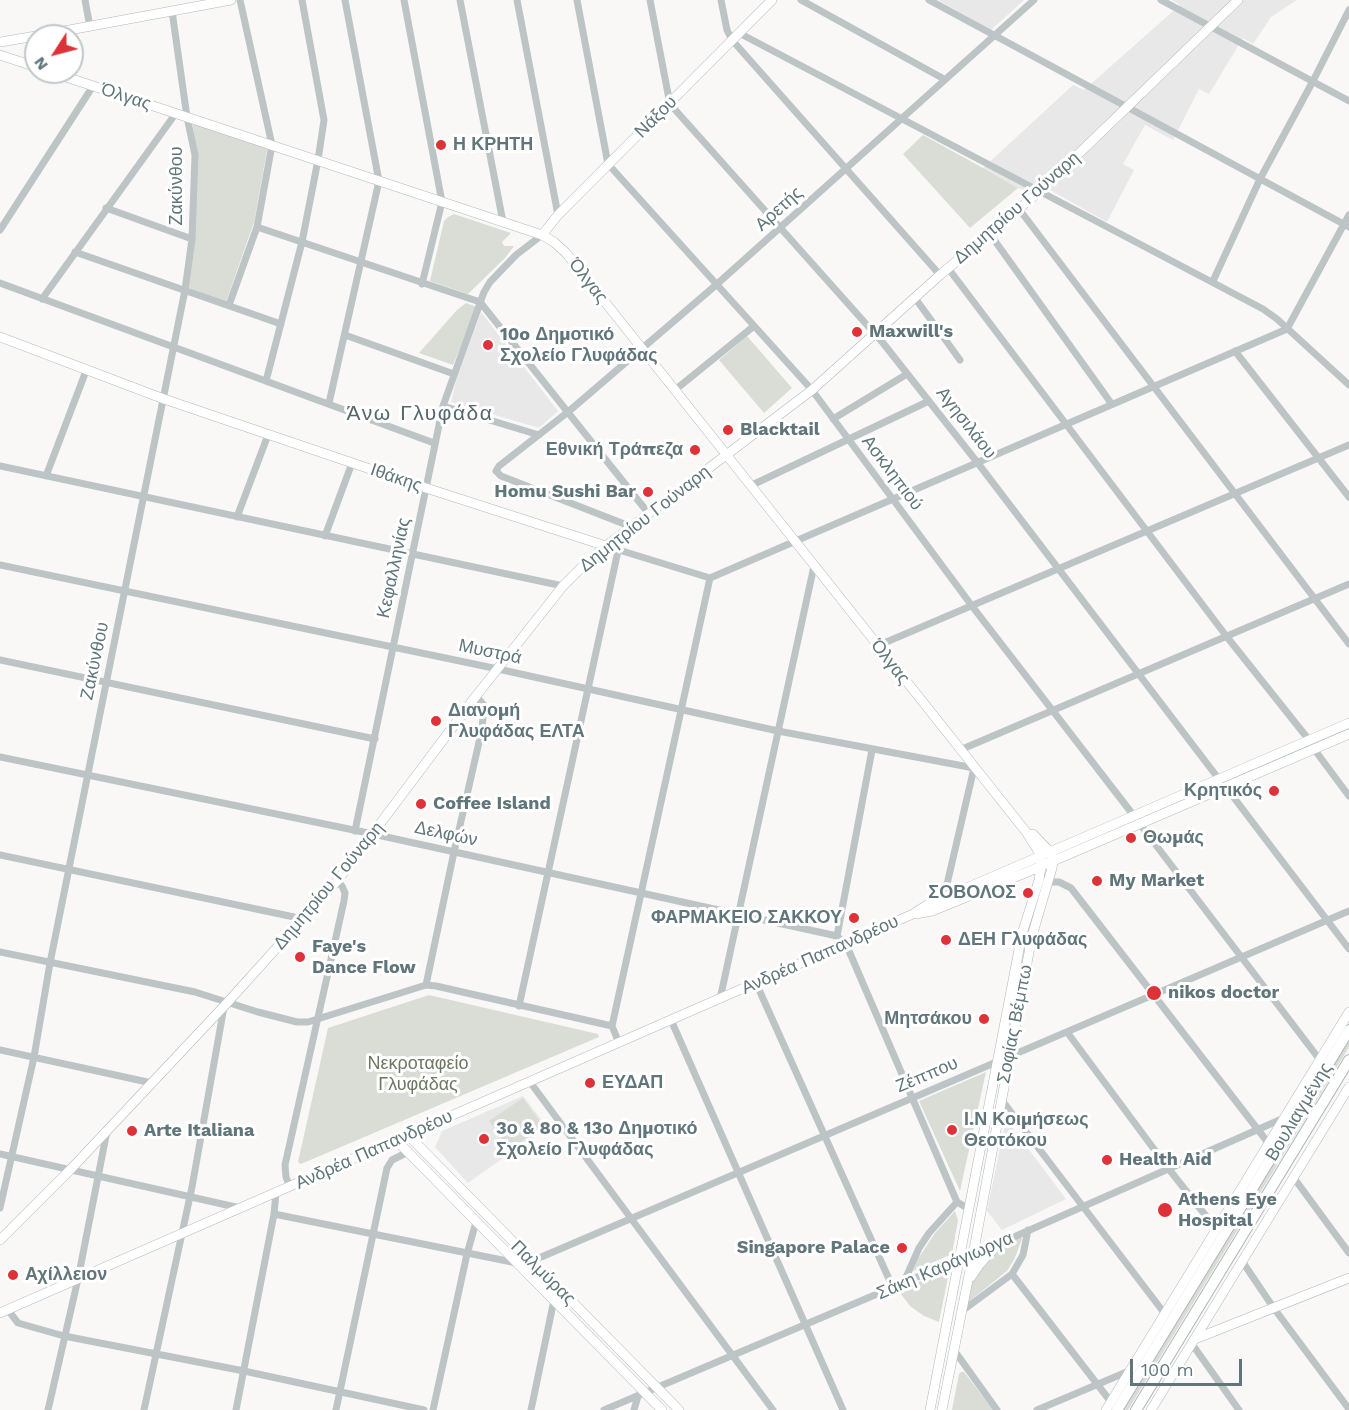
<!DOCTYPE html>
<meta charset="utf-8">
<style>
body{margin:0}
#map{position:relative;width:1349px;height:1410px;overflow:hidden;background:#f9f8f6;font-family:"Work Sans",sans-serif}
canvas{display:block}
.north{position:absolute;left:24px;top:24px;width:60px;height:60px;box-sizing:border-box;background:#fff;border:2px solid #bfc8ca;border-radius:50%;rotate:234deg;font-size:16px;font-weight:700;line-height:24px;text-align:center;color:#60767a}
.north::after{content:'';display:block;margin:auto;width:21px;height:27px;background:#dd3238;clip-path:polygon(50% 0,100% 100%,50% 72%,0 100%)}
.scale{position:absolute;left:1130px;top:1359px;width:112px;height:27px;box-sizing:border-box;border:3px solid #60767a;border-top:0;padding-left:8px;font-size:18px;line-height:21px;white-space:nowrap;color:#60767a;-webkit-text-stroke:4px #fff;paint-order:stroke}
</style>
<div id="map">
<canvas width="1349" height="1410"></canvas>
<div class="north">N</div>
<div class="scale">100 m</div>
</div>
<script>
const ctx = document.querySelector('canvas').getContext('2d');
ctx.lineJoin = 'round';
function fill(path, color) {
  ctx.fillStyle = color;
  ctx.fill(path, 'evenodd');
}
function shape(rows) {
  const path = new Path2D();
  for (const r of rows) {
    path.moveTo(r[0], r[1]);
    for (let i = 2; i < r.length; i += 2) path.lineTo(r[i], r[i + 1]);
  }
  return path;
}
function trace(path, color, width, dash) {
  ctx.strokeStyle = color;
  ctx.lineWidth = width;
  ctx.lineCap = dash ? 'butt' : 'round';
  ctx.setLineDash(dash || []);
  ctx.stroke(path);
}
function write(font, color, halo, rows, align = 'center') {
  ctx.font = font + ' "Work Sans",sans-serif';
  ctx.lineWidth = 6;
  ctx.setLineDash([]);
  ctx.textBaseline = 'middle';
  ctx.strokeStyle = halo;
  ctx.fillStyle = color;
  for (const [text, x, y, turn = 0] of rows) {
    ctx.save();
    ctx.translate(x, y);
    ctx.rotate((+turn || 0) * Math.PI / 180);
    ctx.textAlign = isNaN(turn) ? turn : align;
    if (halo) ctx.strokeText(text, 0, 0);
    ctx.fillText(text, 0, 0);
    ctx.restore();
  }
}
const built = shape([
 [938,0,1024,0,991,30],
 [1172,0,1297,0,1271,17,1253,44,1243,38,1209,94,1199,89,1173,140,1145,125,1123,164,1134,170,1107,222,1050,190,1041,197,1018,188,983,168,1073,85,1084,90,1180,5],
 [481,312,558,411,539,428,451,402,457,378],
 [523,1096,547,1127,468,1183,435,1147,442,1131],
 [1006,1119,1066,1199,1002,1230,987,1211]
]);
const green = shape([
 [192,120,268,145,254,222,226,302,188,288,197,155],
 [923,135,983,168,1018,188,970,228,903,154],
 [454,214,511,233,502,242,504,246,514,246,505,258,468,294,430,281,444,221,448,217],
 [466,303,477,307,453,365,419,353,457,310],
 [747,336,792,388,764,413,719,360],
 [429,995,598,1034,599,1037,301,1164,298,1162,328,1028],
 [1349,1040,1349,1047,1128,1410,1123,1410],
 [986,1072,960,1191,919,1101],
 [523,1098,543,1126,510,1150,489,1121],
 [955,1211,958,1220,952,1254,913,1271,918,1259,935,1233],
 [1021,1237,1022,1239,1014,1260,1007,1271,967,1303,971,1281,992,1256,1003,1247],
 [941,1273,946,1274,948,1277,939,1322,924,1316,910,1306,898,1290],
 [961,1372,964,1372,993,1410,952,1410,959,1374]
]);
const street = shape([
 [85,0,90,27],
 [404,0,442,202,422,284],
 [460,0,503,222],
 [517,0,558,215],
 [577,0,608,164,812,390,972,606,1134,816],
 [650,0,670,104,883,343,977,462,1218,778],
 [721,0,727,30,732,40,940,275],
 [801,0,944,79],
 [929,0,1349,227],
 [1161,0,1349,101],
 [739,33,1263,309,1277,319,1349,385],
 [106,208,192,239],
 [1019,209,1349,644],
 [257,227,480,302,649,514],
 [0,230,93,86],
 [990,234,1111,403],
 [75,252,281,324],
 [948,268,1227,637,1309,740],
 [1213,281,1260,179,1313,81,1349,10],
 [0,283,434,443],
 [915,298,960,360],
 [42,299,176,113],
 [229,305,257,227,272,145,240,0],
 [1287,329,1349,215],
 [345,335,454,374],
 [1235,351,1349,497],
 [266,381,302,242,318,160,324,120,302,0],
 [675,390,754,326],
 [329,403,379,181,345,0],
 [443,406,539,435],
 [833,419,907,374],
 [0,466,563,586],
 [46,476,86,371],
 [750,486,929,401],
 [237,517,268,435],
 [632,527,501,476,496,471,499,466,568,412,716,285,1034,0],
 [325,536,352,463],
 [606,546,710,578,1287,329],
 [0,565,498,669,778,731,974,768,944,897],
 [877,646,1349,445],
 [0,660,375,739],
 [1314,749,1349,796],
 [960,750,1349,584],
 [0,757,373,834,837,936,846,944,957,1202,969,1209],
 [1225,786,1349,949],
 [1139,823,1320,1060],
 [355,831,443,406,484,292,490,282,516,255,542,235],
 [0,855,294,917,301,922],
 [1048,882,1059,882,1071,888,1269,1144],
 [837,936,872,750],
 [0,952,195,992,258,1012,297,1022,308,1022,426,985,436,986,612,1026,619,1043],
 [756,983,893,1288],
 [426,985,454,852,482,729,484,705,476,696],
 [720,999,814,566],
 [519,1006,618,551],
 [671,1020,843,1410],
 [612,1026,710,578],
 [1067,1032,1168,1168,1217,1230],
 [0,1050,152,1083],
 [530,1082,773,1410],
 [1001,1099,1165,1314],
 [0,1154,240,1208],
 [1294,1178,1349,1253],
 [290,1187,286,1177,285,1165,344,901,345,893,342,886,337,881],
 [0,1208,34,1057,50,963,185,290,192,239,195,155,187,117,172,11],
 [274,1214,517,1263,532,1261,1349,911],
 [1242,1261,1273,1307,1349,1409],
 [1012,1274,1111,1402],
 [904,1282,919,1248,929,1233,957,1202],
 [8,1310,18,1323,64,1336,244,1371,424,1410],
 [962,1311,1012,1274,1023,1255,1028,1230],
 [1192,1344,1239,1410],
 [954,1350,997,1410],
 [48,1410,78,1279,107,1131],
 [144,1410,192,1187,224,1007],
 [236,1410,274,1214,276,1193],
 [336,1410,387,1168,392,1160,408,1152],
 [433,1410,467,1254,476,1222],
 [531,1410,554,1300],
 [604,1410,943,1266,973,1255,1284,1118],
 [634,1410,638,1396],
 [1037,1410,1129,1371]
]);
const secondary = shape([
 [37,36,231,0],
 [0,42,36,36],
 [36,47,36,54],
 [0,55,36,67],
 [51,72,542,235,554,242,566,253,1027,833,1037,849,1041,856,1041,866,1039,880,1022,934,930,1410],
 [542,235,558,215,772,0],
 [0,337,164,399,426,488,606,546],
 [916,914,932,911,1025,873,1349,734],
 [408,1135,679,1410],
 [396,1140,662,1410],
 [0,1240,71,1169,227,1003,337,881,476,696,563,586,583,566,606,546,812,390,940,275,1040,191,1238,0],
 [971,1277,979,1265,999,1243],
 [0,1313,913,914,927,905,1349,723],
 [1195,1339,1349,1278],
 [942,1410,973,1255,1032,936,1052,868,1053,861,1050,852,1033,834],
 [1106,1410,1349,1012],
 [1151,1410,1349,1087]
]);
const primary = shape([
 [1117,1410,1349,1030],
 [1136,1410,1349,1060]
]);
const markers = [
 [441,145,6,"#dd3238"],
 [857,332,6,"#dd3238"],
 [488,345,6,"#dd3238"],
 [728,430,6,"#dd3238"],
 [695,450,6,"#dd3238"],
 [648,492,6,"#dd3238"],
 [436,721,6,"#dd3238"],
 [1274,791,6,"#dd3238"],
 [421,804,6,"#dd3238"],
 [1131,838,6,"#dd3238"],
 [1097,881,6,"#dd3238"],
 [1028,893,6,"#dd3238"],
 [854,918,6,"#dd3238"],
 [946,940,6,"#dd3238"],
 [300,957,6,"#dd3238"],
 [1154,993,8,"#dd3238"],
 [984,1019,6,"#dd3238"],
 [590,1083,6,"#dd3238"],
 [952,1130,6,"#dd3238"],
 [132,1131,6,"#dd3238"],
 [484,1139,6,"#dd3238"],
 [1107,1160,6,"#dd3238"],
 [1165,1210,8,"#dd3238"],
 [902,1248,6,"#dd3238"],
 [13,1275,6,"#dd3238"]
];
const streetNames = [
 ["Όλγας",126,97,18],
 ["Νάξου",656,117,-45],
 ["Ζακύνθου",177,186,-90],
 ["Δημητρίου Γούναρη",1017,208,-41],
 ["Αρετής",779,209,-42],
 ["Όλγας",588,281,52],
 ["Αγησιλάου",966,423,52],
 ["Ασκληπιού",892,473,53],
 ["Ιθάκης",396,478,19],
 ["Δημητρίου Γούναρη",645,519,-38],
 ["Κεφαλληνίας",394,568,-78],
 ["Μυστρά",490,652,12],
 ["Ζακύνθου",95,661,-78],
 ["Όλγας",890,662,52],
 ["Δελφών",446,834,12],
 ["Δημητρίου Γούναρη",329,886,-50],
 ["Ανδρέα Παπανδρέου",820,955,-24],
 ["Σοφίας Βέμπω",1015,1024,-79],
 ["Ζέππου",927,1075,-23],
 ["Βουλιαγμένης",1299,1112,-59],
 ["Ανδρέα Παπανδρέου",374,1150,-24],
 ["Σάκη Καράγιωργα",945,1266,-23],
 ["Παλμύρας",543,1273,45]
];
const poiNames = [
 ["Η ΚΡΗΤΗ",453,145],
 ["Maxwill's",869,332],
 ["10o Δημοτικό",500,335],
 ["Σχολείο Γλυφάδας",500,356],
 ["Blacktail",740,430],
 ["Εθνική Τράπεζα",683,450,"right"],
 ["Homu Sushi Bar",636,492,"right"],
 ["Διανομή",448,711],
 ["Γλυφάδας ΕΛΤΑ",448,732],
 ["Κρητικός",1262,791,"right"],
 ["Coffee Island",433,804],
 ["Θωμάς",1143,838],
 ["My Market",1109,881],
 ["ΣΟΒΟΛΟΣ",1016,893,"right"],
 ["ΦΑΡΜΑΚΕΙΟ ΣΑΚΚΟΥ",842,918,"right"],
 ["ΔΕΗ Γλυφάδας",958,940],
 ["Faye's",312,947],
 ["Dance Flow",312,968],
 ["nikos doctor",1168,993],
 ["Μητσάκου",972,1019,"right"],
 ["ΕΥΔΑΠ",602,1083],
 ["Ι.Ν Κοιμήσεως",964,1120],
 ["Θεοτόκου",964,1141],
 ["3ο & 8ο & 13ο Δημοτικό",496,1129],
 ["Σχολείο Γλυφάδας",496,1150],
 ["Arte Italiana",144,1131],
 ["Health Aid",1119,1160],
 ["Athens Eye",1178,1200],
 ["Hospital",1178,1221],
 ["Singapore Palace",890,1248,"right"],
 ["Αχίλλειον",25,1275]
];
const parkNames = [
 ["Νεκροταφείο",418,1064],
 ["Γλυφάδας",418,1085]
];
const quarterNames = [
 ["Άνω Γλυφάδα",420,414]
];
fill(built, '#e7e8e7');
fill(green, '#daddd6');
trace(secondary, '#b0b9bb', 10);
trace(primary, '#afb7b9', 12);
trace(street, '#bdc4c6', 7);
trace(secondary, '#fff', 9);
trace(primary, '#fff', 10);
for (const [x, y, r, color] of markers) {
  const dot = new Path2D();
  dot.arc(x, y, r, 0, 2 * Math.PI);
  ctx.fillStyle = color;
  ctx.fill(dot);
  trace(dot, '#fff', 2);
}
write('18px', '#60767a', '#fff', streetNames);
write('bold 18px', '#60767a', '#fff', poiNames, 'left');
write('18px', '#6d7863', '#fff', parkNames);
ctx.letterSpacing = '1.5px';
write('21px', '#56686c', '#fff', quarterNames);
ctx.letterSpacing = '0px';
</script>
